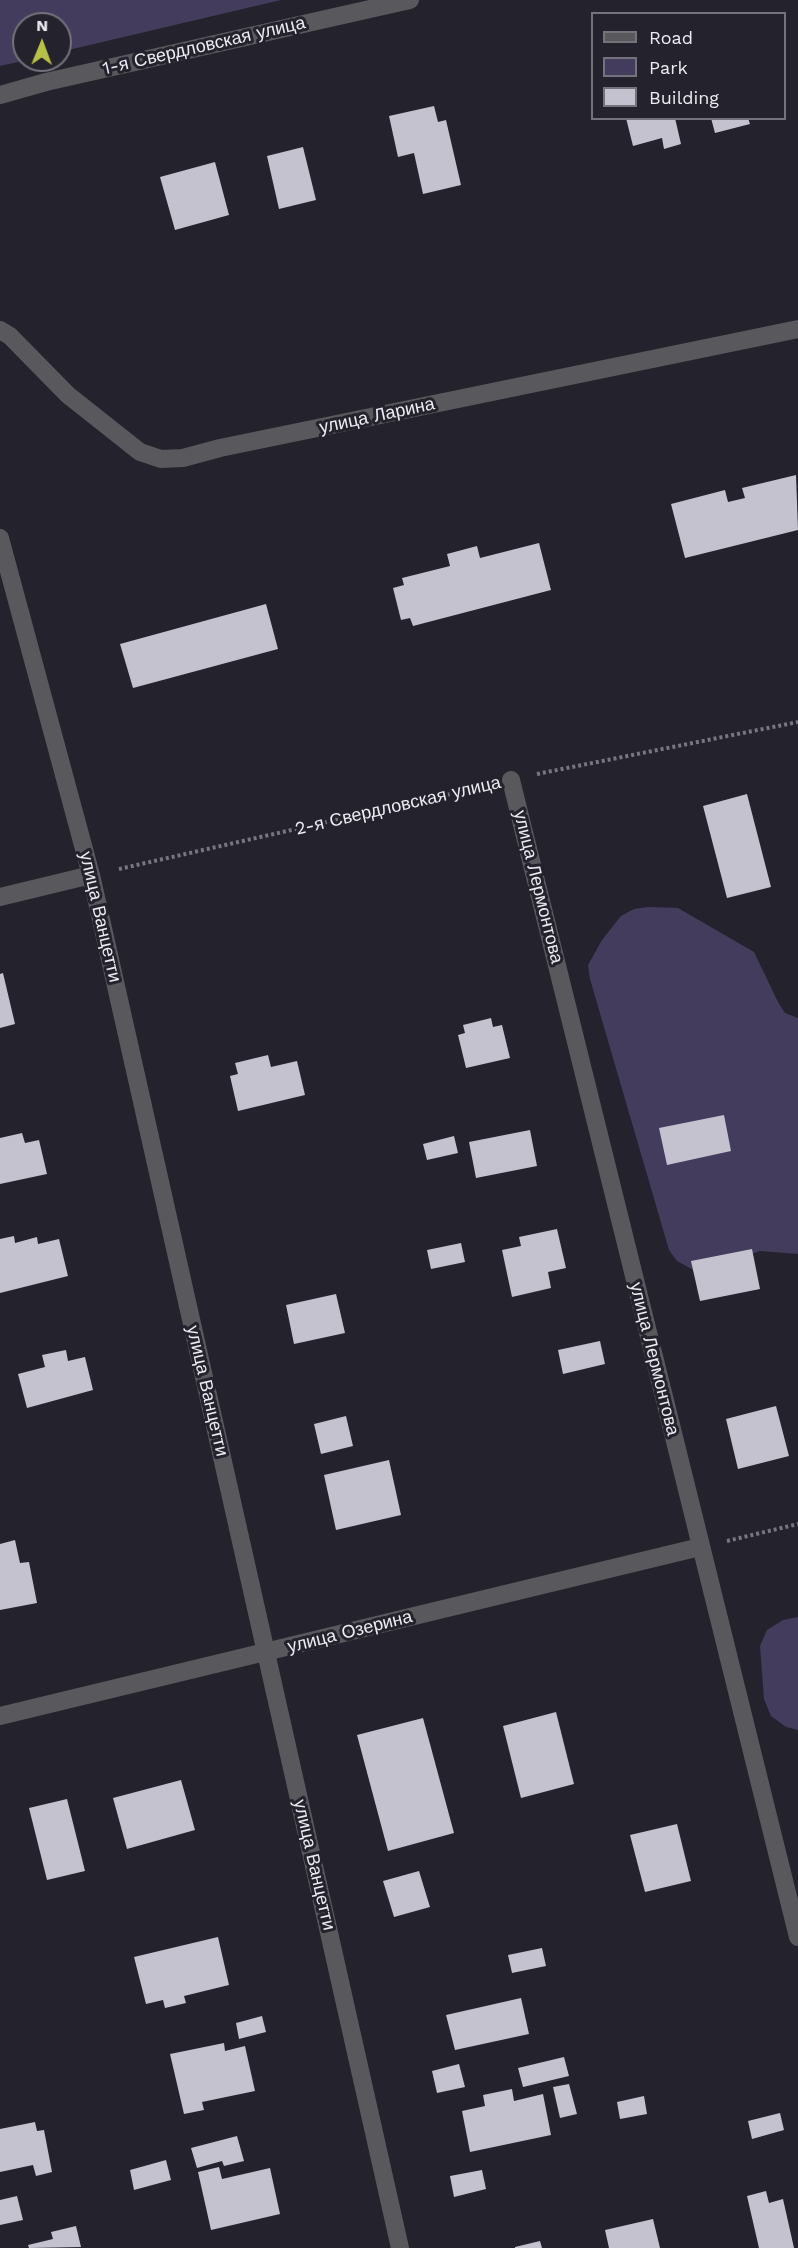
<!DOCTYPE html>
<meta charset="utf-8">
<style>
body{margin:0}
#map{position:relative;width:798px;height:2248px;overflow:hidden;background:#24222c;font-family:"Work Sans",sans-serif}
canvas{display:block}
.legend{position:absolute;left:591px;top:12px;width:195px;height:108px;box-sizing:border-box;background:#24222c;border:2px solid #74727b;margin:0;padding:8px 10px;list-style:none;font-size:18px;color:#ecebf2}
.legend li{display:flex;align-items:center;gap:12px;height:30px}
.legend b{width:30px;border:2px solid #74727b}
.north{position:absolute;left:12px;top:12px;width:60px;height:60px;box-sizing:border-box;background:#24222c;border:2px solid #74727b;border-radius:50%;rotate:1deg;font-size:16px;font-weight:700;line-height:24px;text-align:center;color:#ecebf2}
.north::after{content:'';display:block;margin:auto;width:21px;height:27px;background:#b8c147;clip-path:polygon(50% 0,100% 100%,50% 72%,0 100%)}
</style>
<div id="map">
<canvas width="798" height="2248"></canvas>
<ul class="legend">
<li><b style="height:8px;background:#59585d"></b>Road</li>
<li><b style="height:16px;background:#433c5d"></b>Park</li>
<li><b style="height:16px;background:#c4c2cf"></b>Building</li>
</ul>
<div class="north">N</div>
</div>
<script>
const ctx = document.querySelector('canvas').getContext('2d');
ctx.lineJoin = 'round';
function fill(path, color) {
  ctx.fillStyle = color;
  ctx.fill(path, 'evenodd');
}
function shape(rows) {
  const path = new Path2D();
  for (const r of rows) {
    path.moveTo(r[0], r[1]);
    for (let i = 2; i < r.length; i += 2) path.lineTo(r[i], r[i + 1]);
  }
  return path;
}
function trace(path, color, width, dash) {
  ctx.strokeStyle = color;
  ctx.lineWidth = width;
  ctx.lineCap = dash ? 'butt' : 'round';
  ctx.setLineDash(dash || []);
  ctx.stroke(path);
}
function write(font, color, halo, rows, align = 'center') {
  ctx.font = font + ' "Work Sans",sans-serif';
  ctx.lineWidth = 6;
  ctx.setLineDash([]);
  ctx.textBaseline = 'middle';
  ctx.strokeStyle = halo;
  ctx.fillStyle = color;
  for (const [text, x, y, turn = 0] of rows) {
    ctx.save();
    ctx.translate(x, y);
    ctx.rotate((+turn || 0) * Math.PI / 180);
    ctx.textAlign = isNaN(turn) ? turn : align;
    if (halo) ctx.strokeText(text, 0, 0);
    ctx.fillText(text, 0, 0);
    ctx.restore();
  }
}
const green = shape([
 [0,0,281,0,60,52,60,24,24,24,24,60,27,60,0,66],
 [648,907,678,908,754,952,778,1002,785,1013,798,1018,798,1254,760,1251,699,1273,677,1261,669,1250,590,979,588,965,602,940,621,916,634,909],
 [798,1617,798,1730,786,1727,771,1716,764,1699,760,1646,767,1630,783,1620]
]);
const building = shape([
 [434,106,438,122,446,120,461,185,423,194,414,153,398,157,389,116],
 [626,118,675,118,681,144,664,149,662,138,633,146],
 [711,118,748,118,750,124,715,133],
 [303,147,316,200,279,209,267,156],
 [215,162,229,215,175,230,160,177],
 [796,475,798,530,685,558,671,504,725,490,728,502,745,498,742,488],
 [539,543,551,590,413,626,410,618,401,620,393,588,404,585,402,578,450,566,447,554,477,546,480,558],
 [266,604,278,649,133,688,120,644],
 [747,794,771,887,727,898,703,806],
 [3,973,15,1024,0,1028,0,974],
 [491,1018,493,1027,502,1025,510,1058,466,1068,458,1035,465,1033,463,1025],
 [268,1055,271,1067,297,1061,305,1095,238,1111,230,1076,238,1074,235,1063],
 [724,1115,731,1151,667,1165,659,1128],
 [530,1130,537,1166,476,1178,469,1142],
 [22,1133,25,1143,39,1140,47,1174,0,1184,0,1138],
 [454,1136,458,1153,427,1160,423,1144],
 [557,1229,566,1268,548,1272,551,1288,512,1297,502,1250,521,1246,519,1237],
 [14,1236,15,1243,37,1237,38,1244,59,1239,68,1276,0,1293,0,1239],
 [461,1243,465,1262,431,1269,427,1250],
 [752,1249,760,1289,700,1301,691,1261],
 [336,1294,345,1333,294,1344,286,1305],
 [600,1341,605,1364,563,1374,558,1350],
 [66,1350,68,1361,85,1357,93,1390,27,1408,18,1374,45,1367,42,1355],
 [776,1406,789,1456,738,1469,726,1419],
 [346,1416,353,1446,321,1454,314,1424],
 [389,1460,401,1515,336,1530,324,1475],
 [15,1540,20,1563,29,1562,37,1603,0,1610,0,1544],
 [556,1712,574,1784,521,1798,503,1726],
 [423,1718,454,1833,388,1851,357,1735],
 [181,1780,195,1830,127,1849,113,1798],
 [67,1799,85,1871,47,1880,29,1808],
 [677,1824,691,1881,645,1892,630,1835],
 [419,1871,430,1907,394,1917,383,1881],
 [218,1937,229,1985,184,1996,186,2003,165,2008,163,2000,146,2004,134,1957],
 [542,1948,546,1966,512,1973,508,1955],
 [521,1998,529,2034,455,2050,446,2015],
 [262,2016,266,2032,239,2039,236,2023],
 [224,2043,225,2051,245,2046,255,2091,202,2102,204,2110,184,2114,170,2054],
 [564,2057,569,2076,523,2087,518,2068],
 [459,2064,465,2087,437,2093,432,2071],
 [569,2084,577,2114,560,2118,553,2087],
 [512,2089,514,2101,543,2094,551,2135,470,2152,462,2111,485,2106,483,2095],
 [644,2096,647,2114,620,2119,617,2102],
 [780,2113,784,2130,752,2139,748,2121],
 [35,2122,37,2131,44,2130,52,2172,36,2176,33,2165,0,2172,0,2129],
 [237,2136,244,2161,224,2166,222,2161,197,2168,191,2148],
 [166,2160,171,2180,134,2190,130,2170],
 [219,2167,222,2179,270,2168,280,2214,211,2230,198,2172],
 [482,2170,486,2189,454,2197,450,2176],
 [766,2191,769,2203,783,2199,794,2248,759,2248,747,2196],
 [17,2196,23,2220,0,2225,0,2200],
 [653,2219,660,2248,609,2248,605,2230],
 [76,2226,81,2247,29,2248,28,2245,53,2239,51,2232],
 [540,2241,542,2248,515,2248,515,2247]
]);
const path = shape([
 [537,774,798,722],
 [119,869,486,786],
 [727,1541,798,1524]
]);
const minor = shape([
 [0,95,46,82,410,0],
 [0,330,10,336,68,395,140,452,161,459,183,458,220,448,798,329],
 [0,538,91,875,400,2248],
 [511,780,798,1937],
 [0,897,91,875],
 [0,1716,700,1547]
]);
const streetNames = [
 ["1-я Свердловская улица",204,46,-13],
 ["улица Ларина",377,416,-12],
 ["2-я Свердловская улица",398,806,-13],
 ["улица Лермонтова",538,887,76],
 ["улица Ванцетти",100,917,77],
 ["улица Лермонтова",654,1359,76],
 ["улица Ванцетти",207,1391,77],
 ["улица Озерина",350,1632,-14],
 ["улица Ванцетти",314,1865,77]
];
fill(green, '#433c5d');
fill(building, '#c4c2cf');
trace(path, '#78767f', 4, [3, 3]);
trace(minor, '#59585d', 18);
write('18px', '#ecebf2', '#24222c', streetNames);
</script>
